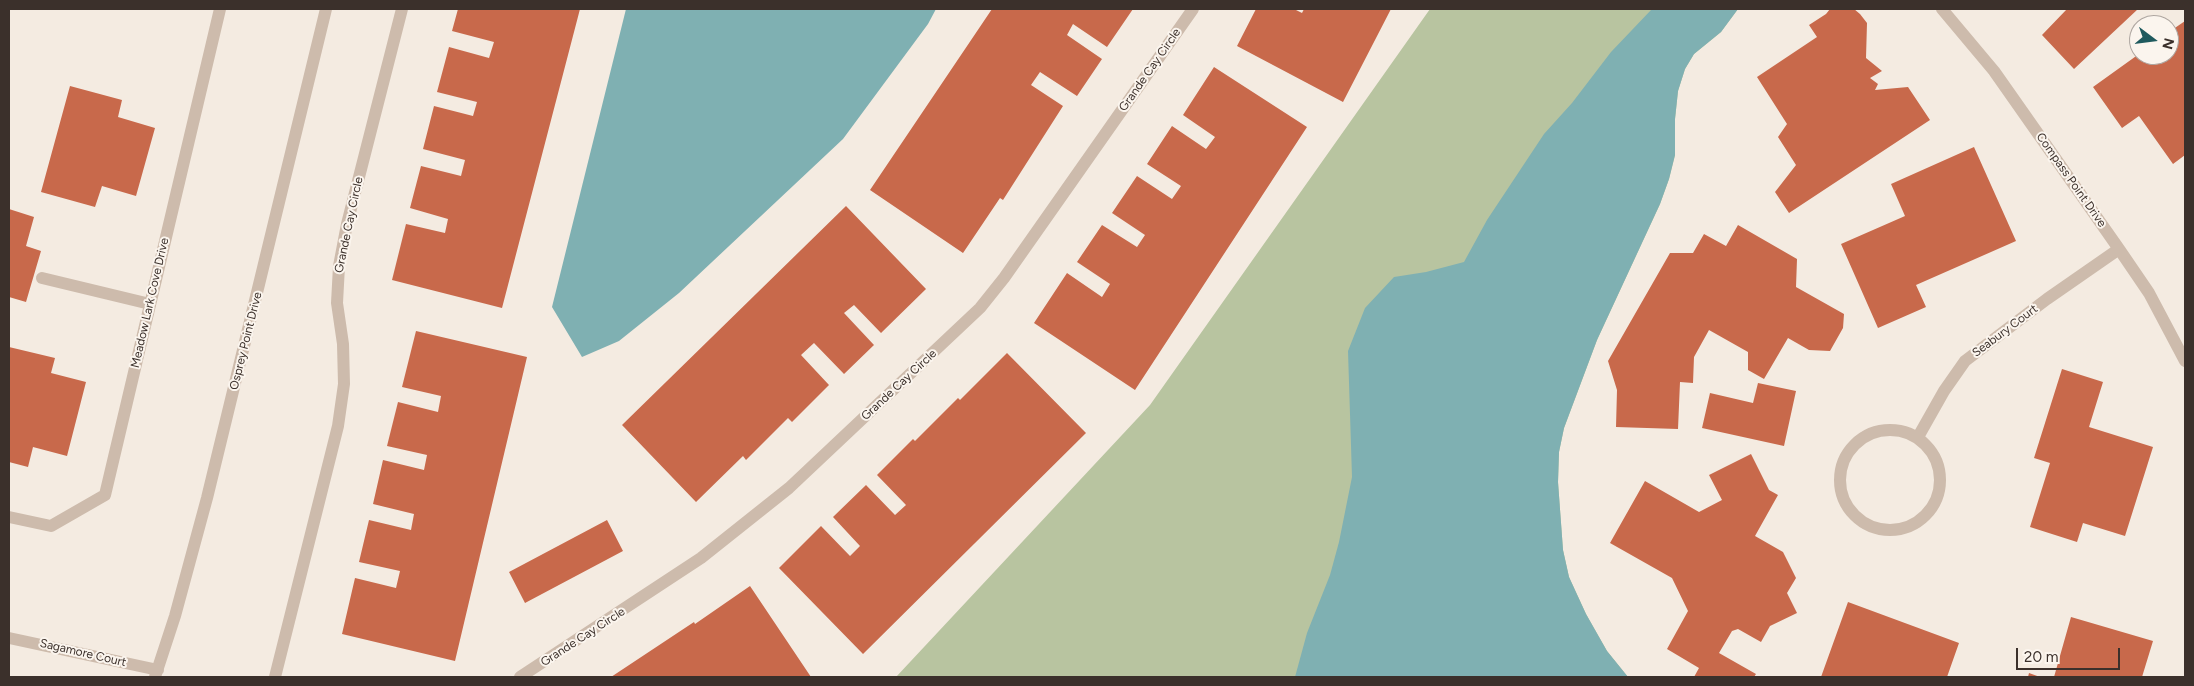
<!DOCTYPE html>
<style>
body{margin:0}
#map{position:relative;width:2194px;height:686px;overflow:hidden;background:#f4ebe1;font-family:Figtree,sans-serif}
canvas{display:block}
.frame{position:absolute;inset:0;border:10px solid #3b302b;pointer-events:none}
.north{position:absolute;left:2129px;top:15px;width:50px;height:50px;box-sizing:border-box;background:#fbf5ee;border:1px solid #aea6a0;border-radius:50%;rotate:105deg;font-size:14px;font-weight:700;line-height:20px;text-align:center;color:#3b302b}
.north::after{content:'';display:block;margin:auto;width:18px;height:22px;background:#1f5a5e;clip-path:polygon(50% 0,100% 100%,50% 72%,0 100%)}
.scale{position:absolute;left:2016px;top:648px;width:104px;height:22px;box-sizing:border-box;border:2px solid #3b302b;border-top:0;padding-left:6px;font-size:15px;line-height:18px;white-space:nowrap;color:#3b302b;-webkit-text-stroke:4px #fbf5ee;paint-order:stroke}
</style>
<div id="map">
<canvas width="2194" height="686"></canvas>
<div class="frame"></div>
<div class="north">N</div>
<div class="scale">20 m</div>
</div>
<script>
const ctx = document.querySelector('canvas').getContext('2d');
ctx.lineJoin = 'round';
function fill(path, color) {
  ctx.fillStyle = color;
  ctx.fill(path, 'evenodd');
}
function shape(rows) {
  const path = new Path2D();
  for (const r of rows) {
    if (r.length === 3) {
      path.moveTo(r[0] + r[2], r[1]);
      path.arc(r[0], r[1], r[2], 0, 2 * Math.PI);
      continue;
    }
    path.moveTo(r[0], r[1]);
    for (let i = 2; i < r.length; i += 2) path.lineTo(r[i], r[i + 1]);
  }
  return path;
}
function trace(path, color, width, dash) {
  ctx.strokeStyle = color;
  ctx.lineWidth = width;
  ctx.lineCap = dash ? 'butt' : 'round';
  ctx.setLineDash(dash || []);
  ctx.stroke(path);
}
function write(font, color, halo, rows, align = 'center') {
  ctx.font = font + ' Figtree,sans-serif';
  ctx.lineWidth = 4;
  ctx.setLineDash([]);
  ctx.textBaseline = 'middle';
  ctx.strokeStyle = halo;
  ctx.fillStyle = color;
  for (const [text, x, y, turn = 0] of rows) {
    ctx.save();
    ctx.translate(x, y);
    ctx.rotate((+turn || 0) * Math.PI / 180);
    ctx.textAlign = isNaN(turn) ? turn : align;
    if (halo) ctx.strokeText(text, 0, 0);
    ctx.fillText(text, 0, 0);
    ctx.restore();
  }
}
const green = shape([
 [1430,9,1738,9,1721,32,1694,54,1685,69,1678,91,1675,119,1675,155,1669,179,1660,204,1597,340,1564,428,1559,452,1558,482,1563,550,1569,577,1586,614,1607,651,1628,677,896,677,1150,405]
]);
const water = shape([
 [626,9,936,9,928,24,843,139,679,293,619,341,582,357,552,307],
 [1652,9,1738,9,1721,32,1694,54,1685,69,1678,91,1675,119,1675,155,1669,179,1660,204,1597,340,1564,428,1559,452,1558,482,1563,550,1569,577,1586,614,1607,651,1628,677,1295,677,1307,633,1330,575,1339,542,1352,477,1348,351,1365,308,1394,277,1426,272,1464,262,1487,220,1544,134,1572,103,1611,52]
]);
const building = shape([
 [458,9,580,9,502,308,392,280,406,224,445,233,448,219,410,208,421,166,461,176,465,160,423,149,434,106,473,116,477,102,437,92,449,47,489,58,494,42,452,31],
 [992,9,1133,9,1107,47,1073,24,1067,35,1102,59,1077,96,1040,72,1031,85,1063,106,1003,200,1000,198,963,253,870,190],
 [1256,9,1294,9,1302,13,1304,9,1391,9,1343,102,1237,46],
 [1830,9,1854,9,1860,14,1867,23,1866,58,1882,71,1870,78,1878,84,1875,90,1908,87,1930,120,1789,213,1775,192,1796,165,1778,137,1787,124,1757,77,1817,37,1809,25,1826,14],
 [2067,9,2138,9,2074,69,2042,35],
 [2185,21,2185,155,2173,164,2139,116,2122,128,2093,87,2139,54,2169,55,2169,32],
 [1214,67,1307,127,1135,390,1034,323,1067,273,1102,297,1110,284,1077,262,1102,225,1137,247,1145,235,1112,213,1137,176,1172,199,1181,186,1147,164,1172,126,1206,149,1215,137,1183,115],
 [70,86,122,100,118,117,155,128,136,196,102,186,95,207,41,192],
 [1974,147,2016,241,1916,285,1926,307,1878,328,1841,244,1905,216,1891,184],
 [846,206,926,289,881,333,854,305,844,313,874,345,844,374,814,343,801,355,829,385,792,422,788,418,746,460,743,456,696,502,622,425],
 [9,209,34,217,26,246,41,251,26,302,9,297],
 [1738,225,1797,259,1796,287,1844,314,1843,328,1830,351,1809,350,1788,338,1764,379,1748,370,1748,352,1709,330,1694,357,1693,383,1680,382,1678,429,1616,427,1617,390,1608,361,1670,253,1693,253,1704,234,1726,246],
 [416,331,527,357,455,661,342,634,355,578,396,588,400,571,359,562,369,520,411,530,414,514,373,504,383,460,424,470,427,455,387,446,398,402,438,412,441,396,402,387],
 [9,347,55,358,51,373,86,382,67,456,33,447,28,467,9,462],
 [1007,353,1086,433,863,654,779,568,821,526,850,556,860,546,833,517,866,485,895,515,906,505,877,475,913,439,915,441,958,398,960,400],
 [2062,369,2103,382,2089,427,2153,447,2125,536,2083,523,2077,542,2030,527,2050,463,2034,458],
 [1758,383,1796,391,1784,446,1702,428,1710,393,1753,403],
 [1751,454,1769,490,1778,495,1755,536,1783,552,1796,578,1787,593,1797,613,1770,626,1761,642,1738,629,1732,631,1719,653,1756,674,1754,677,1694,677,1699,668,1667,649,1688,611,1672,578,1610,543,1645,481,1699,512,1722,500,1709,475],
 [607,520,623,551,525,603,509,572],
 [750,586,811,677,611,677,694,622,695,624],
 [1848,602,1959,643,1947,677,1821,677],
 [2071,617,2153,641,2142,677,2054,677],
 [2029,673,2040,677,2028,677]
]);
const lane = shape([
 [42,278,150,304]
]);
const street = shape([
 [1942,9,1994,71,2119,249,2149,293,2185,361],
 [1890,480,50],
 [1918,437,1944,391,1965,361,2047,299,2119,249],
 [9,517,51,526,105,495,220,9],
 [9,638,158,670],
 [155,677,175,616,207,498,326,9],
 [275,677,338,426,344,384,343,344,337,303,339,266,347,224,402,9],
 [520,677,701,558,789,488,980,308,1004,278,1193,9]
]);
const streetNames = [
 ["Grande Cay Circle",1150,70,-55],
 ["Compass Point Drive",2071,180,55],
 ["Grande Cay Circle",349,225,-78],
 ["Meadow Lark Cove Drive",150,303,-77],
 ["Seabury Court",2005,331,-37],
 ["Osprey Point Drive",246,341,-76],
 ["Grande Cay Circle",899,385,-43],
 ["Grande Cay Circle",583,637,-33],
 ["Sagamore Court",83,653,13]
];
fill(green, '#b8c4a0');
fill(water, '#7fb0b2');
fill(building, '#c8694b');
trace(lane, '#cdbbac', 12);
trace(street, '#cdbbac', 12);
write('12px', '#3b302b', '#fbf5ee', streetNames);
</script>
